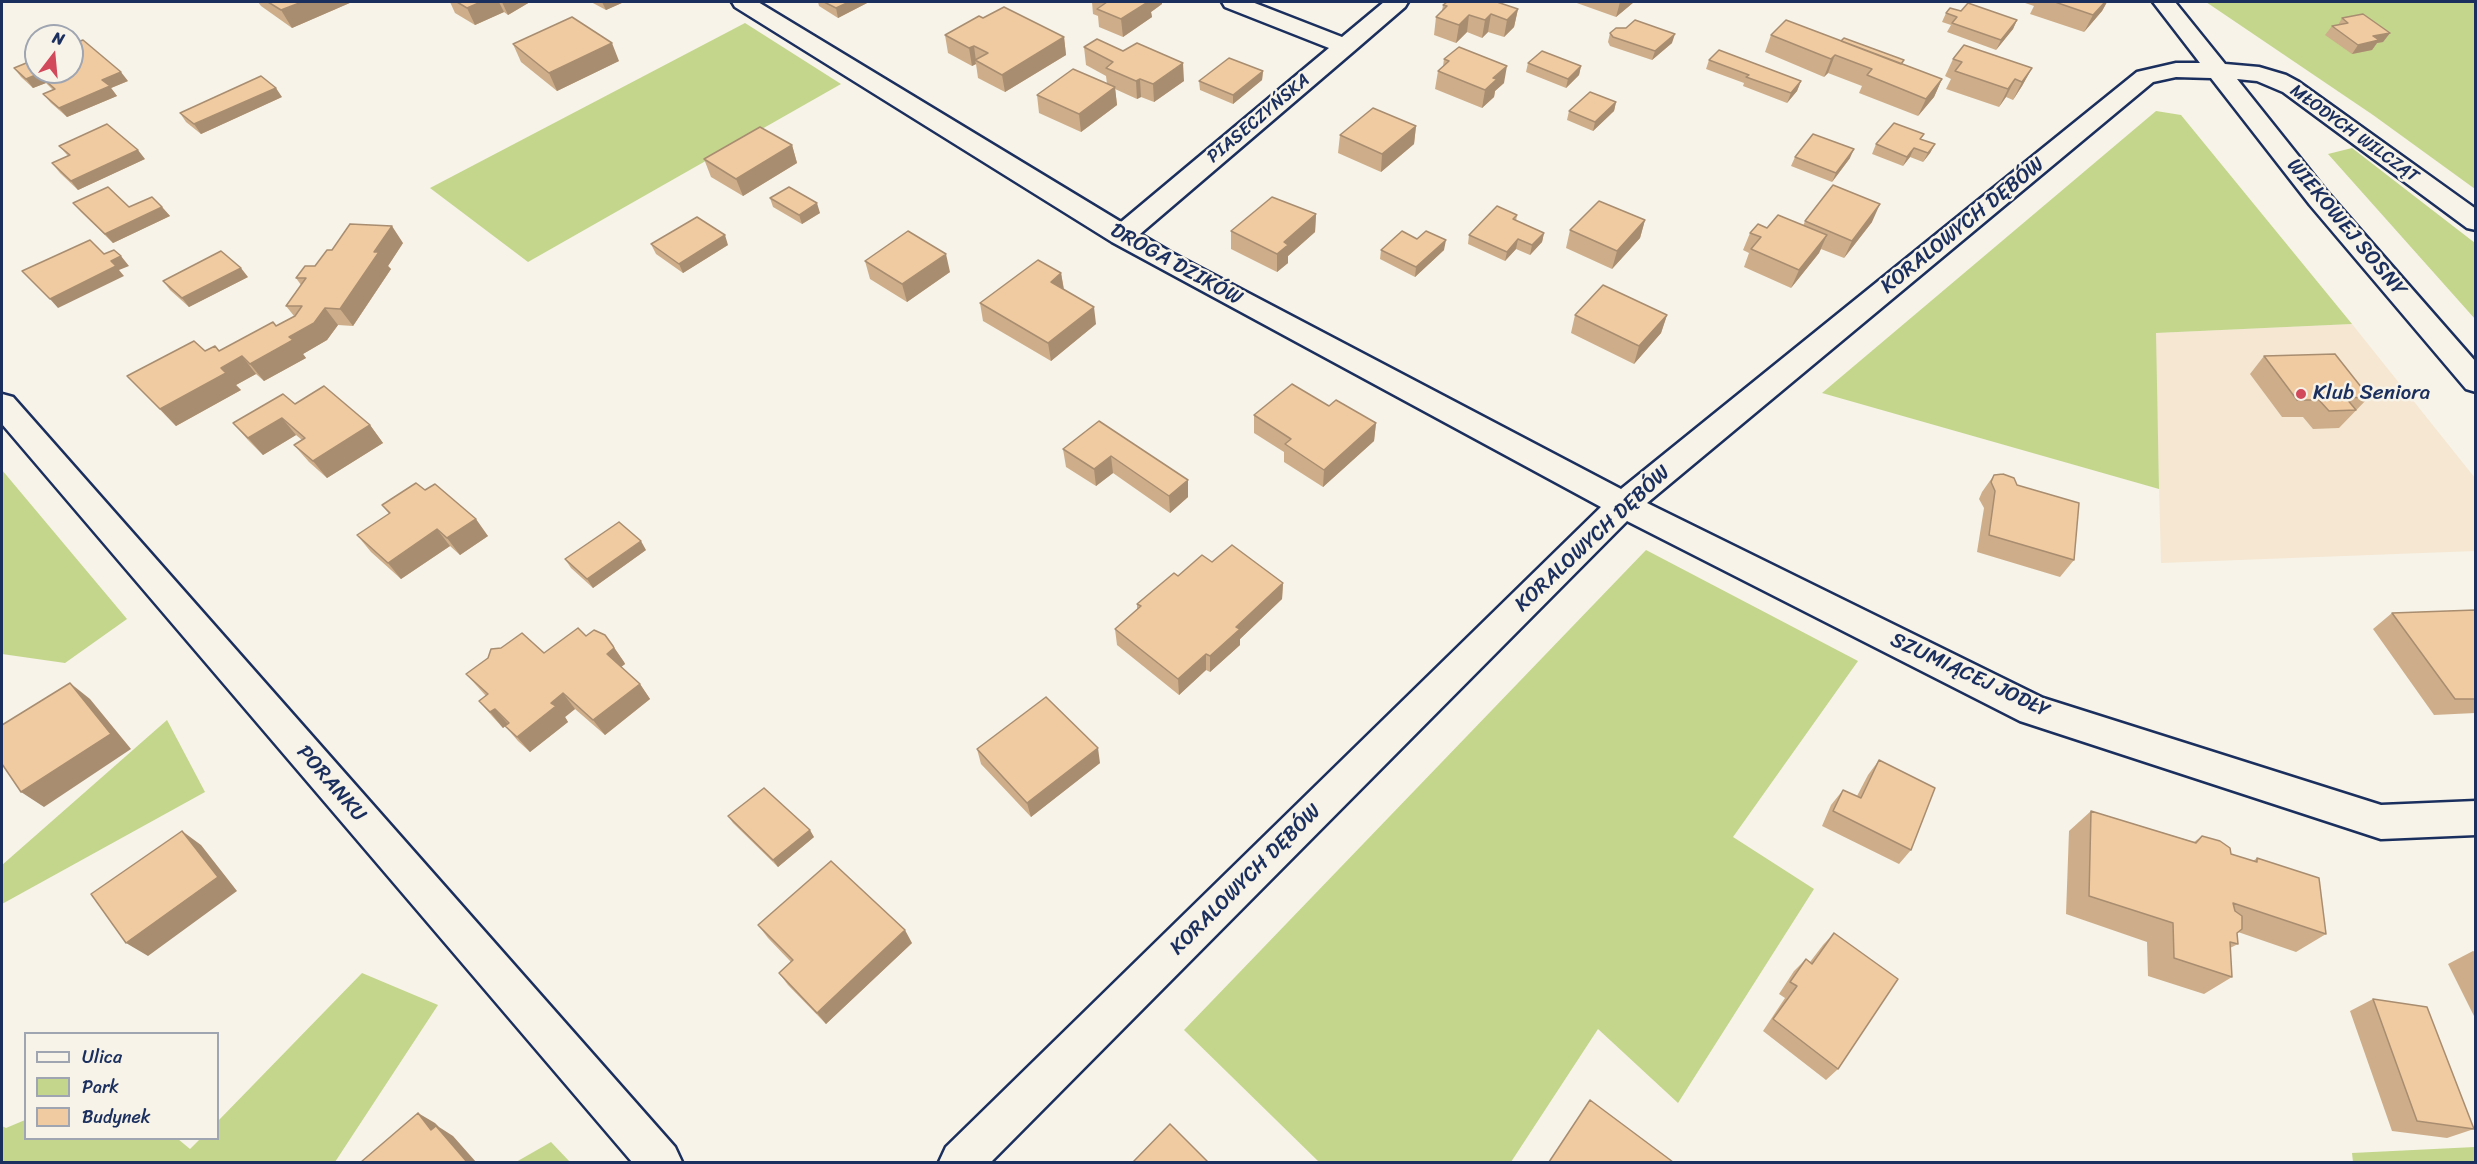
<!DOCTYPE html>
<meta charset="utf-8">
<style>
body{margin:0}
#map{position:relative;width:2477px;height:1164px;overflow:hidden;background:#f7f3e8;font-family:Sriracha,sans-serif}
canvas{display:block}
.frame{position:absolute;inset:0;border:3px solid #1b2f5e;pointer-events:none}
.legend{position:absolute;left:24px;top:1032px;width:195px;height:108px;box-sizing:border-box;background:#f7f3e8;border:2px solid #9fa5b1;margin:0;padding:8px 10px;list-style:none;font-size:18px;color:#1b2f5e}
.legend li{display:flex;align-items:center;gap:12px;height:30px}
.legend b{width:30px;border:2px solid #9fa5b1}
.north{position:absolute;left:24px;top:24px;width:60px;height:60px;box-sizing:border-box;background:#f7f3e8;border:2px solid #9fa5b1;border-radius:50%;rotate:16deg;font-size:16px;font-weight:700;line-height:24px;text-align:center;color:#1b2f5e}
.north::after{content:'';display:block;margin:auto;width:21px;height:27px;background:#d1495b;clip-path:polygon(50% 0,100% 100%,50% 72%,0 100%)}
</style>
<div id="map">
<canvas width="2477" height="1164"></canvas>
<div class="frame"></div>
<ul class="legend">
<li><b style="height:8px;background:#f7f3e8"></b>Ulica</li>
<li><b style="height:16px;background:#c3d68c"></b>Park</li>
<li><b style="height:16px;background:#f0caa0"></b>Budynek</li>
</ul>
<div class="north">N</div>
</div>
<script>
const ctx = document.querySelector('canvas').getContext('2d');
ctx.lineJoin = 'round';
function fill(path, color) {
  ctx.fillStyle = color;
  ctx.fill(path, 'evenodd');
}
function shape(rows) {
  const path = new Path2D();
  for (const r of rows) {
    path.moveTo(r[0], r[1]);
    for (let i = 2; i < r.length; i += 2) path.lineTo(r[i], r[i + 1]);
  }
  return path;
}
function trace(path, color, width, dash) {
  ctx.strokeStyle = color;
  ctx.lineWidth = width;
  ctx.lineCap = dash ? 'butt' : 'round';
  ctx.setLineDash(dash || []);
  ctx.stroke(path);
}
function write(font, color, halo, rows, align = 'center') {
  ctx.font = font + ' Sriracha,sans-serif';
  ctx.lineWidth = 5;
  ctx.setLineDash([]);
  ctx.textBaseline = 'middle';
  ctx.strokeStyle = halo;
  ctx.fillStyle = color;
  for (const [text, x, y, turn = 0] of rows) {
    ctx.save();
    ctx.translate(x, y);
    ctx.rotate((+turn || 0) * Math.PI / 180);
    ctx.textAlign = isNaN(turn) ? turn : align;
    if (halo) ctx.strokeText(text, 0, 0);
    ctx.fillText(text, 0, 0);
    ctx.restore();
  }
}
const built = shape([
 [2352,324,2475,478,2475,551,2161,563,2155,333]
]);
const green = shape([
 [2206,2,2475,2,2475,189,2373,115],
 [745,23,841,84,528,262,430,188],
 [2156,111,2181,115,2352,324,2156,333,2159,489,1822,393],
 [2352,148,2475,243,2475,319,2328,154],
 [2,470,127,619,65,663,2,654],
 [1646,550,1858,661,1733,837,1814,889,1678,1103,1598,1029,1511,1162,1319,1162,1184,1030],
 [167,720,205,792,2,904,2,865],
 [362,973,438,1005,335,1162,2,1162,2,1126,6,1128,25,1120,26,1138,178,1139,190,1149,200,1139,218,1138,218,1121],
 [551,1142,570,1162,516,1162],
 [2475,1147,2475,1162,2353,1162,2352,1153]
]);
const street = shape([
 [732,2,758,2,1121,222,1329,48,1225,7,1222,2,1252,2,1342,37,1384,2,1408,2,1405,7,1354,51,1140,234,1172,253,1621,489,2137,72,2176,63,2200,63,2153,2,2175,2,2225,64,2259,67,2286,75,2299,82,2476,209,2476,230,2467,228,2283,92,2257,81,2237,79,2328,193,2476,362,2476,392,2466,389,2310,205,2211,78,2176,77,2153,82,1647,503,2043,698,2381,805,2476,801,2476,835,2381,839,2020,721,1627,521,991,1162,939,1162,946,1147,1601,507,1112,242,735,7,732,2],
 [2,394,13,397,675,1147,682,1162,632,1162,2,424,2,394]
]);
const wall = shape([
 [258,2,352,2,292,28,261,6],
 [450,2,530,2,508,15,504,12,475,25,455,13],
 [591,2,624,2,606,10],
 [818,2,869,2,838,18,819,6],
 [1092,2,1162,2,1162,4,1151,12,1152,17,1123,37,1099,27,1098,16,1093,14],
 [1574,2,1634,2,1616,17],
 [2022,2,2107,2,2102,11,2084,32,2030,14,2034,6],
 [1443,5,1518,9,1514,27,1504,37,1488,32,1482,38,1467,32,1456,43,1434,35,1436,17,1442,11],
 [1961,11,2017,20,2013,29,1996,50,1947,32,1951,25,1942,22,1946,13],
 [983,18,1064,37,1066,55,1005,92,978,78,976,64,972,66,948,53,945,35],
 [2342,18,2390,33,2383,42,2377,43,2372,50,2352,54,2325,35,2332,26,2338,25],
 [1610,33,1672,43,1652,60,1610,46,1608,42],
 [1771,35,1841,41,1942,79,1934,97,1918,116,1859,93,1862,86,1828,73,1824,77,1765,52],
 [513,44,619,61,557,91,521,62],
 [1084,47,1184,81,1154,102,1141,97,1137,99,1115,89,1117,105,1081,132,1039,113,1037,95,1107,84,1106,76,1086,65],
 [1444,59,1504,83,1495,91,1494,97,1482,108,1435,89,1438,71,1443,66],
 [1953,59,2032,68,2022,86,2013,100,2006,97,1999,107,1946,89,1951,79,1945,76],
 [1709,60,1801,81,1797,91,1787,103,1743,86,1744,83,1706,69],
 [1528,63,1581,66,1579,75,1566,88,1526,72],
 [14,68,128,81,111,88,117,96,67,117,51,103,43,94,53,90,46,83,33,88,21,77],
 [1263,71,1262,80,1233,104,1200,90,1199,81],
 [282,97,201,134,186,122,180,113],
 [1616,102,1614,111,1593,131,1567,120,1569,111],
 [1416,126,1414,144,1381,172,1338,153,1340,135],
 [1924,134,1921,139,1935,144,1930,153,1923,162,1910,157,1903,166,1872,154,1876,144],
 [792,145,797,163,743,196,711,177,704,159],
 [59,146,145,159,78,190,60,173,52,163,68,156],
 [1795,157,1850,158,1832,182,1791,166],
 [770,198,820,213,802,224,773,207],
 [73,203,129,207,162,207,170,216,113,243,81,212],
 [1316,214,1315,232,1288,256,1288,263,1277,272,1231,249,1231,231],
 [1517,215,1516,221,1544,233,1542,242,1530,255,1516,249,1505,261,1468,244,1469,235],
 [1645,220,1640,238,1612,269,1566,248,1570,230],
 [1805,221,1872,222,1844,258,1821,249,1819,253,1791,288,1744,267,1749,253,1743,250,1750,233,1767,228,1803,226],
 [1417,239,1444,250,1415,277,1380,259,1381,250],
 [403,243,388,266,391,269,353,326,338,325,327,340,303,354,306,358,264,381,256,374,236,385,241,390,176,426,127,376,205,351,219,351,276,326,294,316,286,306,301,285,296,278,315,266,332,250],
 [651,244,728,245,683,273,656,254],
 [865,261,950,272,907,302,870,279],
 [1061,273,1064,289,1096,324,1051,361,983,321,980,303],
 [248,277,189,307,170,290,163,281],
 [1575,315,1667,315,1661,333,1634,364,1571,333],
 [2264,356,2369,397,2339,428,2313,429,2303,417,2282,417,2250,374],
 [295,404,370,425,383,443,327,478,309,462,294,445,302,440,296,435,263,455,248,440,233,423],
 [1329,406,1376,423,1374,441,1323,487,1284,462,1284,452,1254,433,1254,415],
 [1099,421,1188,480,1188,497,1170,513,1113,473,1096,486,1066,467,1063,449],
 [1994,475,2017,485,2074,560,2060,577,1977,552,1984,508,1979,499,1982,492],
 [425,490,488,536,460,555,450,546,401,579,371,552,357,535,389,514,382,505],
 [646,550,593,588,571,568,565,559],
 [1212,562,1283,583,1282,599,1240,639,1240,645,1210,672,1206,670,1179,695,1117,645,1115,629,1137,609,1137,604,1178,576],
 [2475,610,2475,713,2434,715,2373,629,2392,613],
 [586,636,613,646,624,662,625,664,621,667,640,684,650,699,605,735,575,709,565,717,568,722,530,752,518,741,505,726,503,728,492,716,479,701,486,696,466,674,544,653],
 [977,749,1100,763,1031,817,981,764],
 [1879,760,1911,850,1899,864,1822,826,1831,805,1843,790,1857,796,1868,775],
 [2091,811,2194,842,2202,836,2231,854,2253,861,2257,858,2326,934,2296,952,2238,932,2237,933,2238,944,2230,948,2232,977,2204,994,2148,976,2147,942,2066,914,2069,831],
 [728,816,814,837,778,867,733,823],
 [758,925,912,943,826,1024,788,985,779,973,791,962,768,938],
 [1834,933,1838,1069,1826,1080,1763,1031,1785,998,1779,994,1794,971,1806,959,1810,962,1823,945],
 [2473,951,2475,952,2475,1018,2448,964],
 [2373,999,2474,1129,2447,1138,2392,1131,2350,1011]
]);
const shadedWall = shape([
 [302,2,352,2,292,28,281,10],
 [481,2,499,2,504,12,475,25,467,8],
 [502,2,530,2,508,15],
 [602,2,624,2,606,10],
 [849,2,869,2,838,18,836,8],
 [1146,2,1162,2,1162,4,1151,12,1152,17,1123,37,1121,19],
 [1620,2,1634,2,1616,17],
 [2105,2,2107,2,2102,11,2084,32,2093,15],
 [1518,9,1514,27,1504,37,1507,20],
 [1491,14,1488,32,1482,38,1485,20],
 [1469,15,1467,32,1456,43,1459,25],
 [2017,20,2013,29,1996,50,2001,40],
 [2390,33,2383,42,2377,43,2372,50,2352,54,2358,45,2373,36],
 [1675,34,1672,43,1652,60,1655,51],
 [1064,37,1066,55,1005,92,1002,75],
 [612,43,619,61,557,91,549,73],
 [974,46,976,61,975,60,976,64,972,66,969,48],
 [1835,55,1828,73,1824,77,1831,59],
 [1183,63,1184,81,1154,102,1153,84],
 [1507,66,1504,83,1495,91,1494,97,1482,108,1485,90,1493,78],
 [1581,66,1579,75,1566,88,1568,79],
 [2032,68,2022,86,2013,100,2022,82],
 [1263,71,1262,80,1233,104,1233,95],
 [121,72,128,81,111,88,117,96,67,117,59,108,102,80],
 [38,74,46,83,33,88,26,79],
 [1140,79,1141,97,1137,99,1136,81],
 [1942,79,1934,97,1918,116,1926,99],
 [2015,79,2006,97,1999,107,2008,89],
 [1801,81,1797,91,1787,103,1791,93],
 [1115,87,1117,105,1081,132,1079,114],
 [276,88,282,97,201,134,194,124],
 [1616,102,1614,111,1593,131,1595,122],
 [1416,126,1414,144,1381,172,1382,154],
 [1935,144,1930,153,1923,162,1928,153],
 [792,145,797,163,743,196,736,179],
 [1914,148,1910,157,1903,166,1907,157],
 [1854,149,1850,158,1832,182,1836,173],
 [138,150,145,159,78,190,71,181],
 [817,203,820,213,802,224,799,215],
 [1880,204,1872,222,1844,258,1852,241],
 [162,207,170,216,113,243,105,234],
 [1316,214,1315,232,1288,256,1288,263,1277,272,1277,254,1284,242],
 [1645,220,1640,238,1612,269,1617,251],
 [392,226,403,243,388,266,391,269,353,326,340,309,374,252],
 [1544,233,1542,242,1530,255,1532,245],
 [725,235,728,245,683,273,679,264],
 [1827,235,1819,253,1791,288,1799,270],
 [1518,239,1516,249,1505,261,1507,252],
 [1446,240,1444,250,1415,277,1416,267],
 [946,254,950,272,907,302,902,284],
 [121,256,129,266,119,270,124,276,58,308,50,299,111,261],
 [241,268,248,277,189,307,182,298],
 [1061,273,1064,291,1051,282],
 [1094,307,1096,324,1051,361,1048,343],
 [325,308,338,325,327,340,303,354,306,358,264,381,250,364,289,337],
 [1667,315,1661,333,1634,364,1639,346],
 [242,356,256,374,236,385,241,390,176,426,160,409,221,368],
 [282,418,296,435,263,455,248,438],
 [1376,423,1374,441,1323,487,1324,470],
 [370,425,383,443,327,478,313,461],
 [1111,456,1113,473,1096,486,1094,469],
 [1188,480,1188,497,1170,513,1169,496],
 [476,519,488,536,460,555,447,538],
 [437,529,450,546,401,579,388,563],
 [641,541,646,550,593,588,587,579],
 [1283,583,1282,599,1240,639,1240,645,1210,672,1210,656,1236,627],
 [613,646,624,662,625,664,617,670,607,654],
 [1206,654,1206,670,1179,695,1178,679],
 [70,683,90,699,131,749,44,807,21,792],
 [640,684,650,699,605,735,593,720],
 [563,693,575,709,565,717,568,722,530,752,517,737,551,703],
 [495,709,508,724,503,728,490,712],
 [1098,748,1100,763,1031,817,1027,803],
 [810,830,814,837,778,867,773,860],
 [182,831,201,845,237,891,148,956,126,943],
 [905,930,912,943,826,1024,817,1013],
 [418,1113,435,1123,439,1127,453,1136,476,1162,467,1162,431,1130]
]);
const building = shape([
 [268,2,302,2,281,10,268,2],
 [457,2,481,2,467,8,457,2],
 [824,2,849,2,836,8,824,2],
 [1105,2,1148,2,1121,19,1097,9,1107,2,1105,2],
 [1447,2,1497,2,1518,9,1507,20,1491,14,1485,20,1469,15,1459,25,1436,17,1447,6,1443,5,1447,2],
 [2055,2,2105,2,2093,15,2055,2],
 [1968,3,2017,20,2001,40,1952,23,1957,17,1946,13,1950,8,1961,11,1968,3],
 [1004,7,1064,37,1002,75,975,60,988,53,974,46,969,48,945,35,979,16,983,18,1004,7],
 [2363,14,2390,33,2373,36,2379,40,2358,45,2332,26,2348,23,2342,18,2363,14],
 [572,17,612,43,549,73,513,44,572,17],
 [1635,20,1675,34,1655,51,1613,37,1610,33,1616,28,1626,28,1635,20],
 [1786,20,1942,79,1926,99,1867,75,1872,69,1835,55,1831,59,1771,35,1786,20],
 [1844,38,1904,60,1901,64,1841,41,1844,38],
 [1097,39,1123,51,1137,43,1183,63,1153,84,1140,79,1136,81,1106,68,1113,62,1084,47,1097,39],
 [83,40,121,72,102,80,110,86,59,108,43,94,55,89,38,74,26,79,14,68,36,59,36,72,72,72,72,44,83,40],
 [1964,45,2032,68,2022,82,2015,79,2008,89,1955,71,1962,62,1953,59,1964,45],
 [1459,47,1507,66,1493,78,1497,79,1485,90,1438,71,1449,61,1444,59,1459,47],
 [1719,50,1801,81,1791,93,1746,77,1749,75,1709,60,1719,50],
 [1542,51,1581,66,1568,79,1528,63,1542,51],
 [1229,58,1263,71,1233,95,1199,81,1229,58],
 [1073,69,1115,87,1079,114,1037,95,1073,69],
 [261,76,276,88,194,124,180,113,261,76],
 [1590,92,1616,102,1595,122,1569,111,1590,92],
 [1373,108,1416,126,1382,154,1340,135,1373,108],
 [1894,123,1924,134,1920,139,1935,144,1928,153,1914,148,1907,157,1876,144,1894,123],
 [107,124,138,150,71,181,52,163,70,155,59,146,107,124],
 [760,127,792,145,736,179,704,159,760,127],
 [1813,134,1854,149,1836,173,1795,157,1813,134],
 [1833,185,1880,204,1852,241,1805,221,1833,185],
 [108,187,129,207,152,197,162,207,105,234,73,203,108,187],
 [789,187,817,203,799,215,770,198,789,187],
 [1272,197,1316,214,1284,242,1288,245,1277,254,1231,231,1272,197],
 [1599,201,1645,220,1617,251,1570,230,1599,201],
 [1497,206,1517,215,1513,219,1544,233,1532,245,1518,239,1507,252,1469,235,1497,206],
 [1778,215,1827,235,1799,270,1751,249,1761,237,1750,233,1758,224,1767,228,1778,215],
 [697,217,725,235,679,264,651,244,697,217],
 [350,224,392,226,374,252,379,252,340,309,325,308,314,323,289,337,293,340,250,364,242,356,221,368,226,373,160,409,127,376,194,341,205,351,215,346,219,351,273,322,276,326,295,316,302,306,286,306,306,278,296,278,305,266,315,266,327,250,332,250,350,224],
 [908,231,946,254,902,284,865,261,908,231],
 [1402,231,1417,239,1426,231,1446,240,1416,267,1381,250,1402,231],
 [90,240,104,254,114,250,121,256,111,261,116,266,50,299,22,271,90,240],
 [221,251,241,268,182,298,163,281,221,251],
 [1038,260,1061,273,1051,282,1094,307,1048,343,980,303,1038,260],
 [1603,285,1667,315,1639,346,1575,315,1603,285],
 [2335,354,2369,397,2346,398,2356,410,2329,411,2319,400,2297,400,2264,356,2335,354],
 [1292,384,1329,406,1336,400,1376,423,1324,470,1285,444,1291,439,1254,415,1292,384],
 [324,386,370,425,313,461,294,445,305,438,282,418,248,438,233,423,283,394,295,404,324,386],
 [1099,421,1188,480,1169,496,1111,456,1094,469,1063,449,1099,421],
 [2003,474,2014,478,2017,485,2079,503,2074,560,1989,535,1995,491,1991,482,1994,475,2003,474],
 [416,483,425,490,435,484,476,519,447,538,437,529,388,563,357,535,390,513,382,505,416,483],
 [619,522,641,541,587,579,565,559,619,522],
 [1232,545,1283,583,1236,627,1240,629,1210,656,1206,654,1178,679,1115,629,1141,606,1137,604,1174,573,1178,576,1202,555,1212,562,1232,545],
 [2475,610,2475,699,2455,699,2392,613,2475,610],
 [578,628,586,636,594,630,605,635,613,646,614,648,607,654,640,684,593,720,563,693,551,703,556,706,517,737,505,726,509,723,495,709,490,712,479,701,488,694,466,674,488,658,491,649,501,648,522,633,544,653,578,628],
 [70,683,111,734,21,792,2,764,2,725,70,683],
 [1046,697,1098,748,1027,803,977,749,1046,697],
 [1879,760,1935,788,1911,850,1833,811,1843,790,1861,798,1879,760],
 [764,788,810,830,773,860,728,816,764,788],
 [2091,811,2196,843,2202,836,2220,841,2230,848,2231,854,2257,862,2257,858,2319,878,2326,934,2233,903,2235,911,2242,916,2242,929,2237,933,2238,944,2230,942,2232,977,2174,958,2173,923,2089,896,2091,811],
 [182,831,218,877,126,943,91,894,182,831],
 [831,861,905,930,817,1013,779,973,793,960,758,925,831,861],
 [1834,933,1898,979,1838,1069,1773,1019,1797,986,1790,982,1806,959,1812,964,1834,933],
 [2373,999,2427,1007,2474,1129,2417,1121,2373,999],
 [1590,1100,1673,1162,1549,1162,1590,1100],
 [418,1113,431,1130,436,1126,467,1162,361,1162,418,1113],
 [1170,1124,1208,1162,1133,1162,1170,1124]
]);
const markers = [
 [2301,394,6,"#d1495b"]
];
const farStreetnames = [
 ["PIASECZYŃSKA",1259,119,-40],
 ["MŁODYCH WILCZĄT",2354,134,36]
];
const streetNames = [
 ["KORALOWYCH DĘBÓW",1963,226,-39],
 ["WIEKOWEJ SOSNY",2346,228,50],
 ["DROGA DZIKÓW",1176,265,29],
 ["KORALOWYCH DĘBÓW",1593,539,-43],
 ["SZUMIĄCEJ JODŁY",1970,676,25],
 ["PORANKU",331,784,49],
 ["KORALOWYCH DĘBÓW",1246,880,-45]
];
const poiNames = [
 ["Klub Seniora",2313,394]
];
fill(built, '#f5e7d2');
fill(green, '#c3d68c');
trace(street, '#1b2f5e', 5);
fill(street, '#f7f3e8');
fill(wall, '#ceae8a');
fill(shadedWall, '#a88d70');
fill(building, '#f0caa0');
trace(building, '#a88d70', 1.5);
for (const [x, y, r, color] of markers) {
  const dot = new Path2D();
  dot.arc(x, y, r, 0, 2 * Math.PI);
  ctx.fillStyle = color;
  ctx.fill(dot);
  trace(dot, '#f7f3e8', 2);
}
write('18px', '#1b2f5e', '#f7f3e8', farStreetnames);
write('21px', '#1b2f5e', '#f7f3e8', streetNames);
write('21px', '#1b2f5e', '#f7f3e8', poiNames, 'left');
</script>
